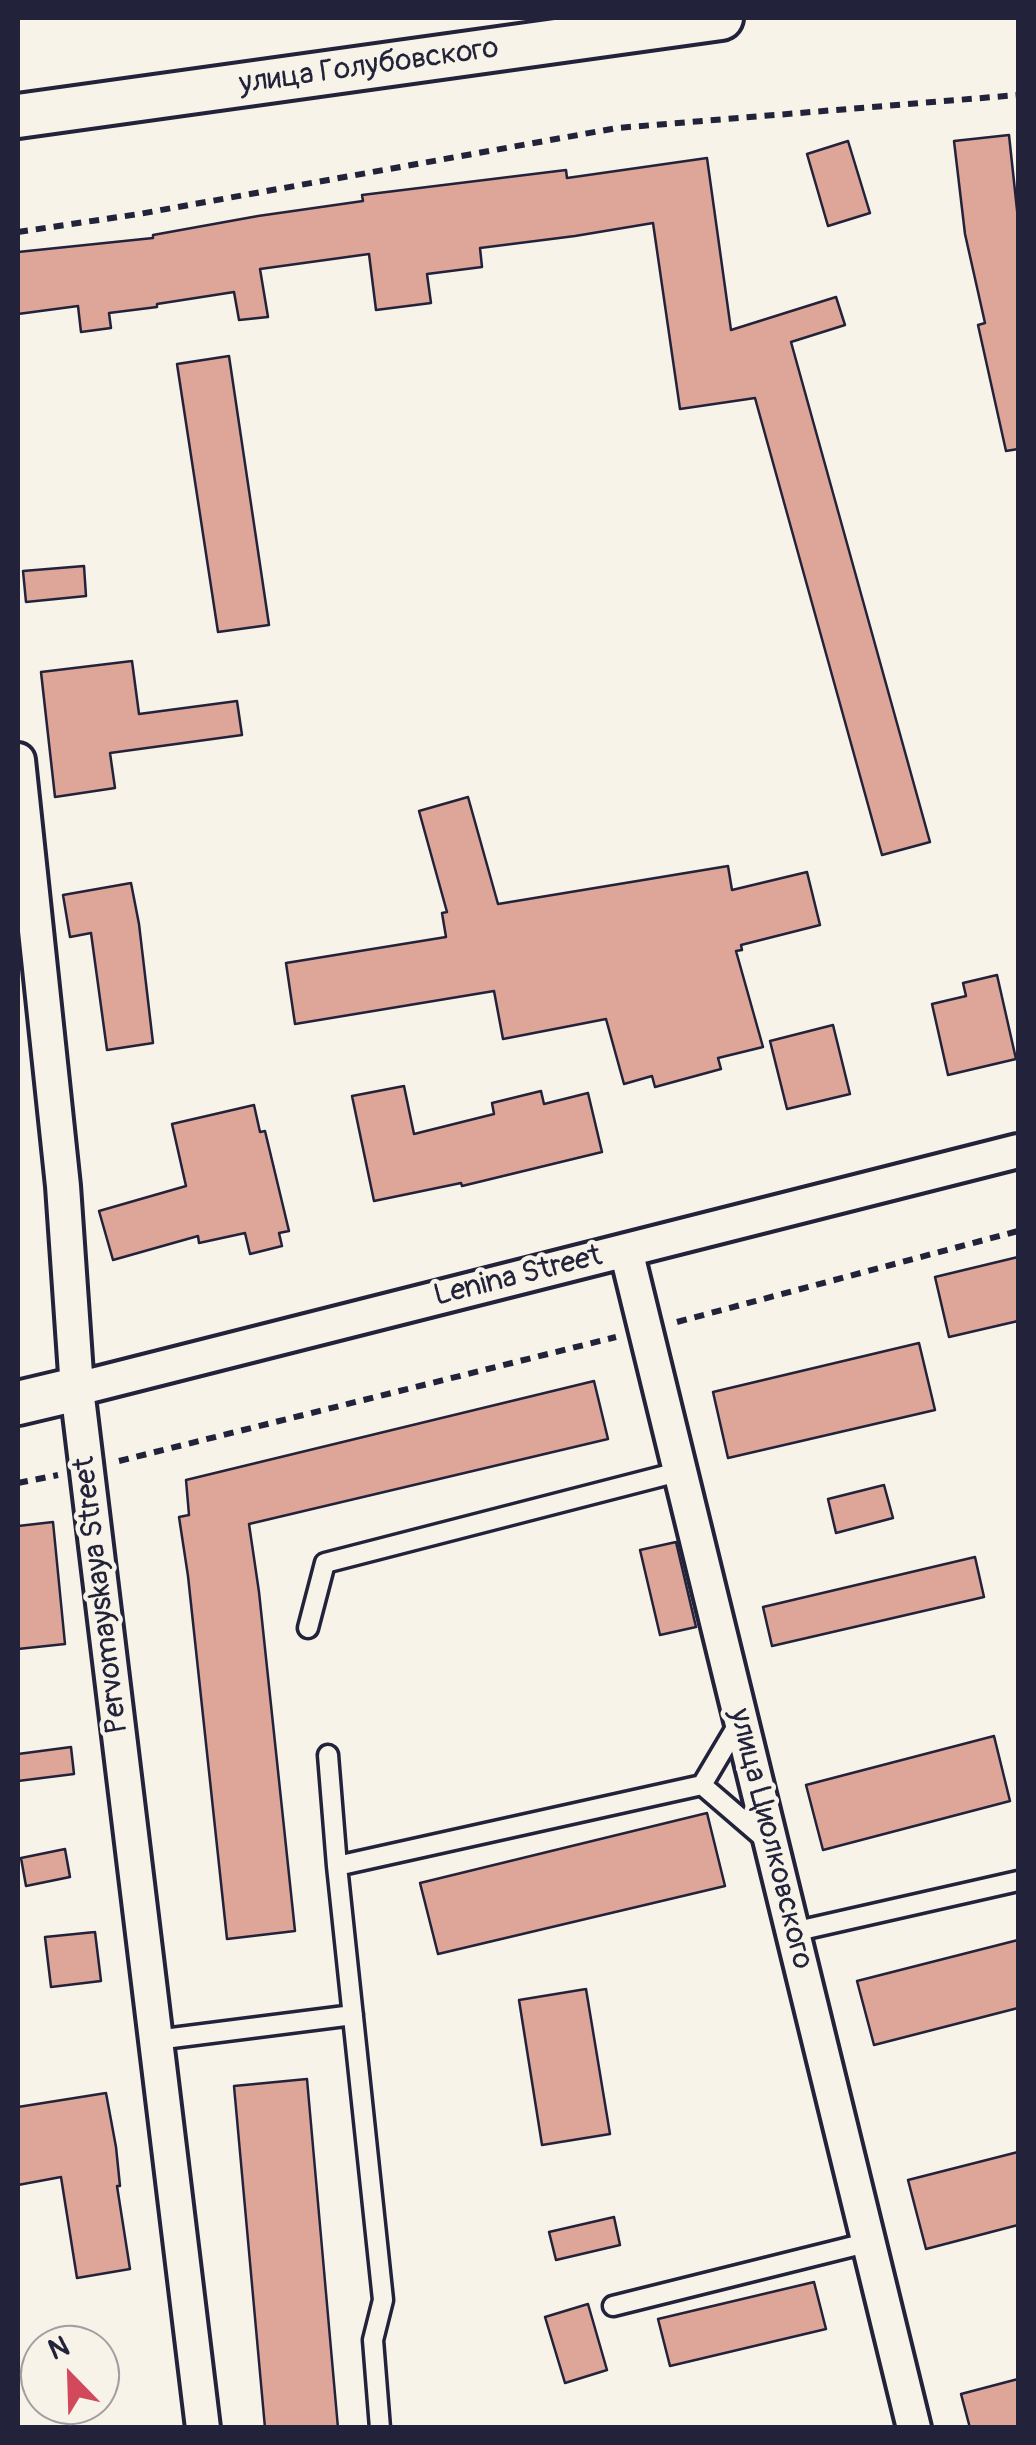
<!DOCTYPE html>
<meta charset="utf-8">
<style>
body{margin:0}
#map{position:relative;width:1036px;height:2445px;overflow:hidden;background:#f7f3e8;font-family:Pangolin,sans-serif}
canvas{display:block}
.frame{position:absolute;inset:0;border:20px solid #22223b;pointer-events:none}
.north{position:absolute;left:20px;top:2325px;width:100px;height:100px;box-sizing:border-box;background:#f7f3e8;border:2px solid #a29fa3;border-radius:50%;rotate:337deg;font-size:28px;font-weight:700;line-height:40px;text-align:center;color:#22223b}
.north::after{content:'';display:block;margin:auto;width:35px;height:45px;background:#d1495b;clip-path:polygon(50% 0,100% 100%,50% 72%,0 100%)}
</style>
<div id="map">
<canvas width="1036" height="2445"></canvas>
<div class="frame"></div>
<div class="north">N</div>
</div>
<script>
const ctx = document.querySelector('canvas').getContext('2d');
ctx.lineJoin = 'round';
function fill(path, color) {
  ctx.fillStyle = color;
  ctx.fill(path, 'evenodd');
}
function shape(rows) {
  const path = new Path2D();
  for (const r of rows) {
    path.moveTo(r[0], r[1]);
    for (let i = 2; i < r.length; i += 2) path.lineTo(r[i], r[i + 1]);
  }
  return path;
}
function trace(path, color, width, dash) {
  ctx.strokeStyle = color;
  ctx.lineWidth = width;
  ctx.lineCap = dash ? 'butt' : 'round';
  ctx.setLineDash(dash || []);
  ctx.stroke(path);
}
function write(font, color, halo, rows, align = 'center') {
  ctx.font = font + ' Pangolin,sans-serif';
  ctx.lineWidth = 9;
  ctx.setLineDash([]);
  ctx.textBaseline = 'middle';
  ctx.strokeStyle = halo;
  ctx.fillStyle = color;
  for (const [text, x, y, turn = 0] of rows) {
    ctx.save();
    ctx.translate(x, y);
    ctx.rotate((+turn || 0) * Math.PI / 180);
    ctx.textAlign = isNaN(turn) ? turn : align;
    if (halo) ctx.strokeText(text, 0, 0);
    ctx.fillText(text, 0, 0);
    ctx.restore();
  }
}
const building = shape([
 [1009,135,1018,219,1018,449,1006,451,978,325,985,323,965,234,954,141,1009,135],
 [848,141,870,213,828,226,807,154,848,141],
 [707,158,731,330,836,297,845,325,791,342,930,842,882,855,755,398,680,409,653,223,575,236,480,248,482,267,427,274,431,303,376,310,369,254,260,269,268,317,239,320,234,292,157,304,157,307,109,313,111,328,81,332,78,306,18,314,18,252,153,238,153,235,258,216,363,201,362,195,566,170,567,178,707,158],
 [229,356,269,625,218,632,177,364,229,356],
 [84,566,86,596,26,602,23,571,84,566],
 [132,661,139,714,237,701,242,735,110,753,115,788,55,797,41,672,132,661],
 [468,797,498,904,728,866,732,890,807,872,820,925,741,945,742,950,736,951,763,1047,718,1058,721,1069,655,1087,652,1076,624,1084,606,1019,503,1039,494,991,295,1024,286,963,446,937,442,913,447,912,419,811,468,797],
 [131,883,139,924,153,1043,107,1050,91,933,70,937,63,895,131,883],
 [997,975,1016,1059,948,1075,932,1004,966,996,963,983,997,975],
 [833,1025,850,1094,787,1109,770,1041,833,1025],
 [404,1086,414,1134,494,1114,492,1103,541,1091,544,1104,588,1093,602,1152,462,1186,461,1183,374,1201,352,1096,404,1086],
 [254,1105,260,1132,265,1131,289,1231,279,1233,282,1246,250,1254,245,1233,199,1243,198,1236,113,1260,99,1211,186,1186,172,1124,254,1105],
 [1018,1257,1018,1321,949,1337,935,1277,1018,1257],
 [919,1343,935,1410,728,1458,713,1392,919,1343],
 [594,1381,608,1439,249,1524,259,1592,295,1931,227,1939,188,1576,179,1517,189,1515,186,1480,594,1381],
 [884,1485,893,1518,836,1533,828,1499,884,1485],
 [53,1522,65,1644,18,1649,18,1526,53,1522],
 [676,1542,696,1627,660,1635,640,1550,676,1542],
 [975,1557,984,1597,772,1646,763,1607,975,1557],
 [994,1736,1010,1801,823,1850,806,1785,994,1736],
 [71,1747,74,1774,18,1781,18,1754,71,1747],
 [707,1813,725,1886,438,1954,420,1883,707,1813],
 [65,1849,70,1877,26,1886,21,1858,65,1849],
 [95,1932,101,1981,51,1987,45,1937,95,1932],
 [1018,1940,1018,2008,874,2045,857,1981,1018,1940],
 [586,1989,610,2134,542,2145,519,2000,586,1989],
 [307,2079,338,2428,265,2428,234,2086,307,2079],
 [106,2093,116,2147,120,2186,117,2186,130,2269,77,2278,61,2177,18,2185,18,2107,106,2093],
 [1018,2152,1018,2225,926,2249,908,2180,1018,2152],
 [614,2217,620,2245,556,2260,549,2232,614,2217],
 [814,2282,826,2329,670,2366,658,2319,814,2282],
 [588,2304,607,2370,565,2383,545,2317,588,2304],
 [1018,2379,1018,2428,970,2428,961,2394,1018,2379]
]);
const path = shape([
 [18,232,139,214,617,128,1018,95],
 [677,1322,1018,1231],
 [119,1461,616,1337],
 [18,1483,58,1475]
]);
const service = shape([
 [308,1628,325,1563,682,1471],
 [328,1755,337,1866,702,1785,740,1721],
 [702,1785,766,1840],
 [337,1866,383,2300,373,2340,380,2428],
 [793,1932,1018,1881],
 [156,2040,353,2015],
 [613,2306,870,2242]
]);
const minor = shape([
 [18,760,63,1186,77,1389,203,2428],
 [626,1250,914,2428],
 [77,1389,1018,1151]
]);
const tertiary = shape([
 [18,116,721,18],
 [18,1403,77,1389]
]);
const streetNames = [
 ["улица Голубовского",369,67,-8],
 ["Lenina Street",518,1277,-14],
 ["Pervomayskaya Street",102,1595,-97],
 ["улица Циолковского",770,1839,76]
];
fill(building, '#dea698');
trace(building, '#22223b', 2.5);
trace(service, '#22223b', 25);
trace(minor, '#22223b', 40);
trace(tertiary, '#22223b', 50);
trace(path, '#22223b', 6, [10, 8]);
trace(service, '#f7f3e8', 18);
trace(minor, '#f7f3e8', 32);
trace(tertiary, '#f7f3e8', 42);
write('30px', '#22223b', '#f7f3e8', streetNames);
</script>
